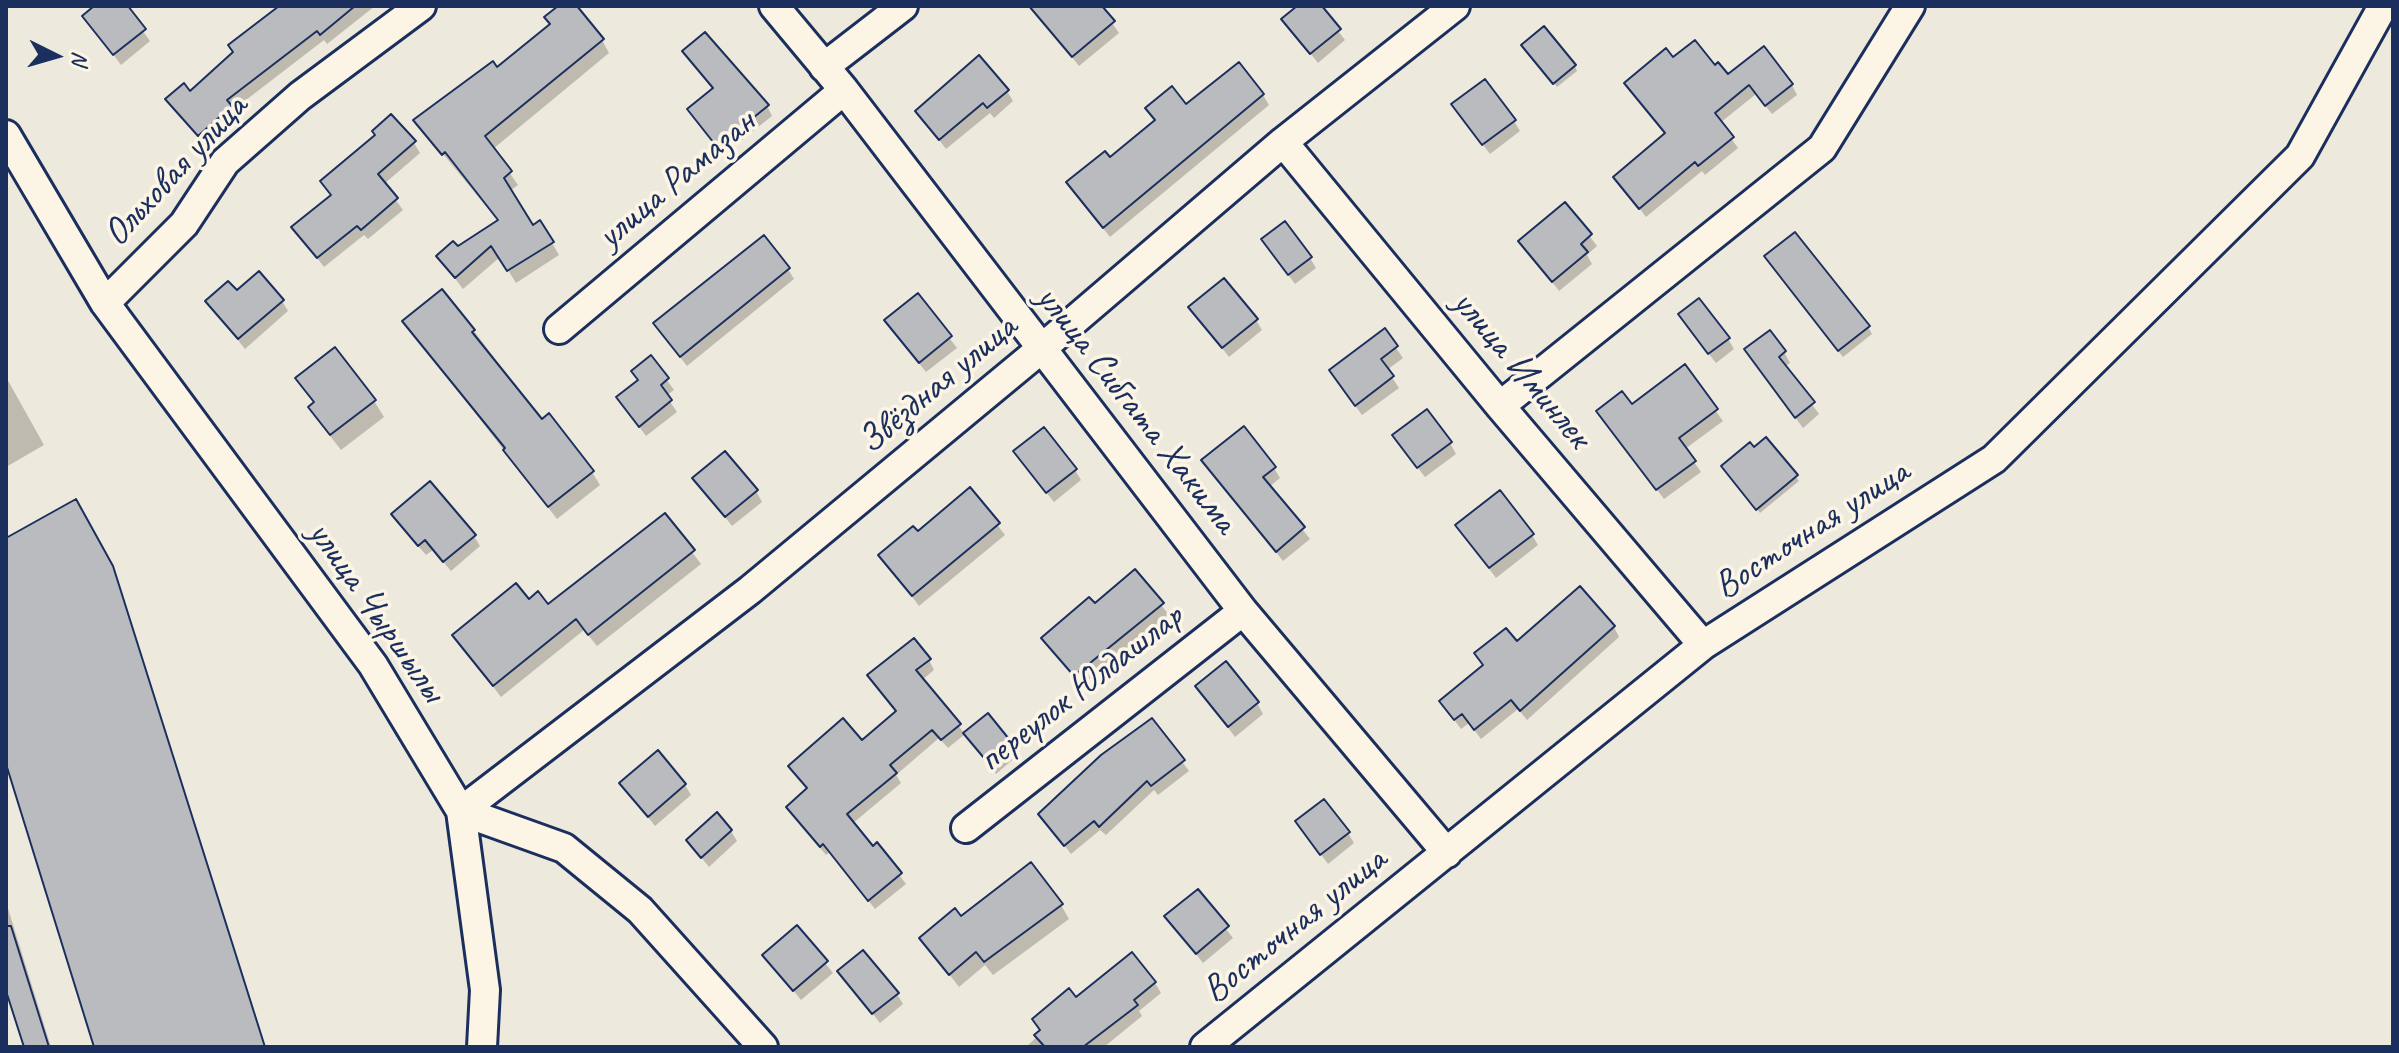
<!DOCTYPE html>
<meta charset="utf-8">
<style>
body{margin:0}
#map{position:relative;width:2399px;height:1053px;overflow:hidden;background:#eee9dd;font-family:Caveat,sans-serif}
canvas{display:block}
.frame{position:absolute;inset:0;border:8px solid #1b2f5e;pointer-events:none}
.north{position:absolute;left:16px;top:16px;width:80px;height:80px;-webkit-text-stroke:6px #fcf5e5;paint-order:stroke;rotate:95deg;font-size:22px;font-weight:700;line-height:32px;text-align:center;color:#1b2f5e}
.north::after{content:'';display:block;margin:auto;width:28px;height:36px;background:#1b2f5e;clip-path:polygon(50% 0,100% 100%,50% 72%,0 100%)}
</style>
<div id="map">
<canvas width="2399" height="1053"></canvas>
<div class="frame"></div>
<div class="north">N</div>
</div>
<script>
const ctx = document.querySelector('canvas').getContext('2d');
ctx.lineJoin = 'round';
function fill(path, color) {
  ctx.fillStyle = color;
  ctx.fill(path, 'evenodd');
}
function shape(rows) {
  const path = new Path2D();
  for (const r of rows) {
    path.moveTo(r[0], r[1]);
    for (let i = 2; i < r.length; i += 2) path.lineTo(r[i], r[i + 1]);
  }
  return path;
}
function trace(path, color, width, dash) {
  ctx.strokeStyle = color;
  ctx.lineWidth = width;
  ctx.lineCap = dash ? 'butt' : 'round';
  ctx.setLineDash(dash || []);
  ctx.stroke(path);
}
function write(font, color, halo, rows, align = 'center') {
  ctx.font = font + ' Caveat,sans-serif';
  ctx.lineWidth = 7;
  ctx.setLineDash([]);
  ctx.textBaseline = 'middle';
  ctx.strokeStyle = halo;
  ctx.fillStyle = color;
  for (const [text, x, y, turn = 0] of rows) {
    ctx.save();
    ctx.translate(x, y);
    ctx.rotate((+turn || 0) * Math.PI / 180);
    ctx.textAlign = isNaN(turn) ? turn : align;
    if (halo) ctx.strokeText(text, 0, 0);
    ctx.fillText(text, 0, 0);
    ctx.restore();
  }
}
const shadow = shape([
 [98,6,125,6,150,41,121,65,85,16],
 [286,6,375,6,327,44,324,40,233,110,237,117,205,146,168,100,190,94],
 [1044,6,1100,6,1119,33,1079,66,1036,12],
 [1300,6,1319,6,1345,40,1318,63,1284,20],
 [602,40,609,53,493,149,518,185,510,191,533,228,552,243,559,255,516,283,500,257,463,289,439,257,499,222,416,121,497,70],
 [1527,50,1575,66,1577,71,1557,87],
 [684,51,767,106,772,116,723,155,695,119,714,90],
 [1672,59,1715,68,1728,77,1792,85,1797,95,1772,114,1756,94,1720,123,1738,148,1705,175,1702,171,1646,217,1616,178,1666,135,1627,84],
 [1007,91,1013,101,994,118,990,113,946,149,918,112],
 [1263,95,1269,105,1110,237,1075,193,1156,122,1148,109,1186,107],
 [1460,115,1514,121,1520,131,1490,154],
 [414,143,420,153,384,184,403,210,368,239,364,235,324,267,294,228,332,196,323,182],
 [1565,204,1597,246,1587,255,1592,264,1559,291,1521,241],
 [1270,250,1310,258,1316,268,1295,284],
 [1771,264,1868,327,1872,334,1843,357],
 [788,269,794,279,687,366,662,334],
 [236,293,282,301,288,311,245,349,207,301],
 [917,296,957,348,926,372,893,331],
 [1191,308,1256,320,1262,330,1229,357],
 [405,322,474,331,542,421,592,472,600,485,557,519],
 [1686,325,1728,339,1734,349,1716,363],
 [1384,331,1403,358,1387,370,1399,388,1362,415,1337,381],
 [1784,352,1790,363,1784,367,1819,414,1803,428,1753,360],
 [651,358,674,390,666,396,677,412,646,436,618,398,639,381],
 [1684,367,1723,421,1685,449,1701,472,1664,499,1605,422],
 [6,377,44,445,6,467],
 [298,379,374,401,384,417,341,450,320,423,310,407,314,404],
 [1450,443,1456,454,1425,477,1401,446],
 [1204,461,1274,468,1280,478,1269,487,1310,539,1283,561],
 [1022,462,1075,470,1081,480,1054,502],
 [1726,471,1796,477,1799,481,1760,513],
 [695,479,756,491,762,502,732,526],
 [970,490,1005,535,919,606,881,555,918,534],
 [665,516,701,564,597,646,584,630,501,697,455,636,529,602,548,607],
 [400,525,474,536,480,546,451,571,433,550,426,555],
 [1464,535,1532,535,1538,545,1496,578],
 [1135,572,1169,615,1082,685,1044,639,1095,606],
 [1614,627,1619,637,1527,720,1518,709,1481,739,1469,723,1461,729,1441,702,1485,667,1476,654],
 [929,660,934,670,922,680,965,734,948,748,939,738,896,775,901,783,852,824,873,848,877,845,906,884,875,909,830,852,826,855,794,817,789,807,808,790,791,767,861,743,897,713,869,676],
 [1198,687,1257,703,1263,714,1235,737],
 [1152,721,1189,771,1158,795,1154,790,1106,835,1100,830,1071,854,1041,815],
 [965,734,1012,745,1018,755,996,774],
 [622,784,685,785,691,795,655,826],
 [1297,822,1348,833,1354,843,1328,864],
 [731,831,737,841,709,867,688,841],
 [1197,891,1233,938,1203,963,1167,917],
 [6,902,51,1047,26,1047,6,984],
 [1061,905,1069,919,993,975,985,965,959,987,922,939,961,919],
 [797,928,833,973,801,1000,765,955],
 [840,972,897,994,903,1004,880,1023],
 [1155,983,1161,993,1139,1011,1142,1016,1104,1047,1026,1047,1076,1000]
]);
const building = shape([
 [94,6,128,6,146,29,113,55,82,16,94,6],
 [279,6,355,6,320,35,317,31,227,100,232,106,198,136,165,99,184,83,190,91,233,52,228,45,279,6],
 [558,6,577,6,604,39,485,136,512,171,504,178,533,225,540,220,554,242,507,271,491,246,455,278,436,256,453,241,458,246,498,220,445,152,442,155,413,120,493,61,497,67,550,24,544,17,558,6],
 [1029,6,1102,6,1115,21,1072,57,1029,6],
 [1297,6,1322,6,1341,29,1310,54,1281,19,1297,6],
 [1544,26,1576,65,1553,84,1521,45,1544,26],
 [705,32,769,105,717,147,687,109,713,88,682,51,705,32],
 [1695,40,1715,65,1718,62,1728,74,1764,46,1793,84,1765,106,1749,85,1715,113,1734,137,1698,166,1695,162,1639,209,1613,177,1665,133,1624,83,1666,48,1673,57,1695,40],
 [979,55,1009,90,987,108,983,103,939,140,915,111,979,55],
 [1239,62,1264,94,1103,228,1066,182,1105,151,1110,157,1155,120,1145,108,1172,86,1186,104,1239,62],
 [1485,79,1516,120,1482,145,1451,104,1485,79],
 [391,114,416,141,378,174,398,198,361,230,357,226,317,258,291,227,331,195,320,181,375,135,372,131,391,114],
 [1565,202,1592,234,1581,244,1588,252,1552,282,1518,241,1565,202],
 [1285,221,1312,257,1288,275,1261,239,1285,221],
 [1795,232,1870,326,1838,351,1764,256,1795,232],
 [764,235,790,268,680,357,653,323,764,235],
 [259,271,284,300,238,339,205,301,228,281,237,290,259,271],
 [1224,278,1258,319,1222,348,1188,307,1224,278],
 [442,289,475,330,472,332,542,419,549,413,594,471,548,507,503,450,505,448,402,321,442,289],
 [918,293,952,336,919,363,884,320,918,293],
 [1699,298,1730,338,1708,354,1678,314,1699,298],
 [1385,328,1398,346,1381,359,1394,376,1355,406,1329,370,1385,328],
 [1770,330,1786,351,1779,357,1815,402,1795,418,1744,349,1770,330],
 [335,347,376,400,330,435,308,407,314,402,295,378,335,347],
 [651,355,669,378,661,385,672,400,639,427,616,397,638,380,631,371,651,355],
 [1685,364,1718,409,1679,438,1696,461,1656,490,1596,411,1622,391,1632,404,1685,364],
 [1427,409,1452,442,1417,468,1392,435,1427,409],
 [1244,426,1276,467,1263,477,1305,527,1276,552,1201,460,1244,426],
 [1044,427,1077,469,1046,493,1013,451,1044,427],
 [1766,437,1798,475,1756,510,1721,466,1750,442,1754,447,1766,437],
 [725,451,758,490,725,517,692,478,725,451],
 [430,481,476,535,443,562,425,540,418,546,391,514,430,481],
 [970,487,1000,523,912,596,878,555,913,526,918,531,970,487],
 [1500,490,1534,534,1489,568,1455,525,1500,490],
 [76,499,113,566,265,1047,94,1047,6,764,6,538,76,499],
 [665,513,695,550,588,635,576,619,493,686,452,635,516,583,529,599,538,591,548,604,665,513],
 [1135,569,1164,603,1074,676,1041,638,1089,597,1095,603,1135,569],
 [1580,586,1615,626,1520,711,1511,700,1474,730,1462,714,1454,720,1439,701,1483,665,1474,653,1506,628,1517,641,1580,586],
 [914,638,931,659,916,670,961,724,941,740,932,730,890,765,897,773,847,814,873,846,877,842,902,873,868,901,823,844,820,847,786,807,807,788,788,766,843,718,862,740,896,711,867,675,914,638],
 [1226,661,1259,702,1228,727,1195,686,1226,661],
 [988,713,1013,744,989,764,963,733,988,713],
 [1152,718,1185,760,1151,786,1147,781,1099,827,1094,821,1064,846,1038,814,1101,755,1152,718],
 [658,750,686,784,648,817,619,783,658,750],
 [1324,799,1350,832,1320,855,1295,821,1324,799],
 [717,812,732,830,701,858,686,840,717,812],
 [1031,862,1063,904,984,962,976,952,949,975,919,938,955,908,961,916,1031,862],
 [1198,889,1229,926,1196,954,1164,916,1198,889],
 [797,925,828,961,793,991,762,955,797,925],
 [6,926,11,926,49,1047,24,1047,6,991,6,926],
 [863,950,899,993,872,1014,837,971,863,950],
 [1132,952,1156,982,1134,1000,1138,1005,1083,1047,1045,1047,1034,1035,1040,1030,1032,1019,1069,988,1076,997,1132,952]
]);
const street = shape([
 [774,6,844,90,1243,611,1447,853],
 [824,67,903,6],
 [6,135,105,303,373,665,461,811,564,848,640,910,763,1047],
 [1283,142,1500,406,1703,645],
 [105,303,184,224,225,162,300,96,421,6],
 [559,329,844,90],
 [1500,406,1822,148,1910,6],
 [461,811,750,590,1041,349,1283,142,1455,6],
 [461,811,485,990,482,1047],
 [966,828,1243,611],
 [1205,1047,1703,645,1994,459,2300,156,2383,6]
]);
const streetNames = [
 ["Ольховая улица",176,171,-47],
 ["улица Рамазан",677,180,-40],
 ["улица Иминлек",1521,370,50],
 ["Звёздная улица",938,385,-40],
 ["улица Сибгата Хакима",1136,410,52],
 ["Восточная улица",1812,530,-33],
 ["улица Чыршылы",376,612,55],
 ["переулок Юлдашлар",1081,689,-38],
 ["Восточная улица",1295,926,-39]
];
fill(shadow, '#0003');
fill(building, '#babbbe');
trace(building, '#1b2f5e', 2);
trace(street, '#1b2f5e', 34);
trace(street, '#fcf5e5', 28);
write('38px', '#1b2f5e', '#fcf5e5', streetNames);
</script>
